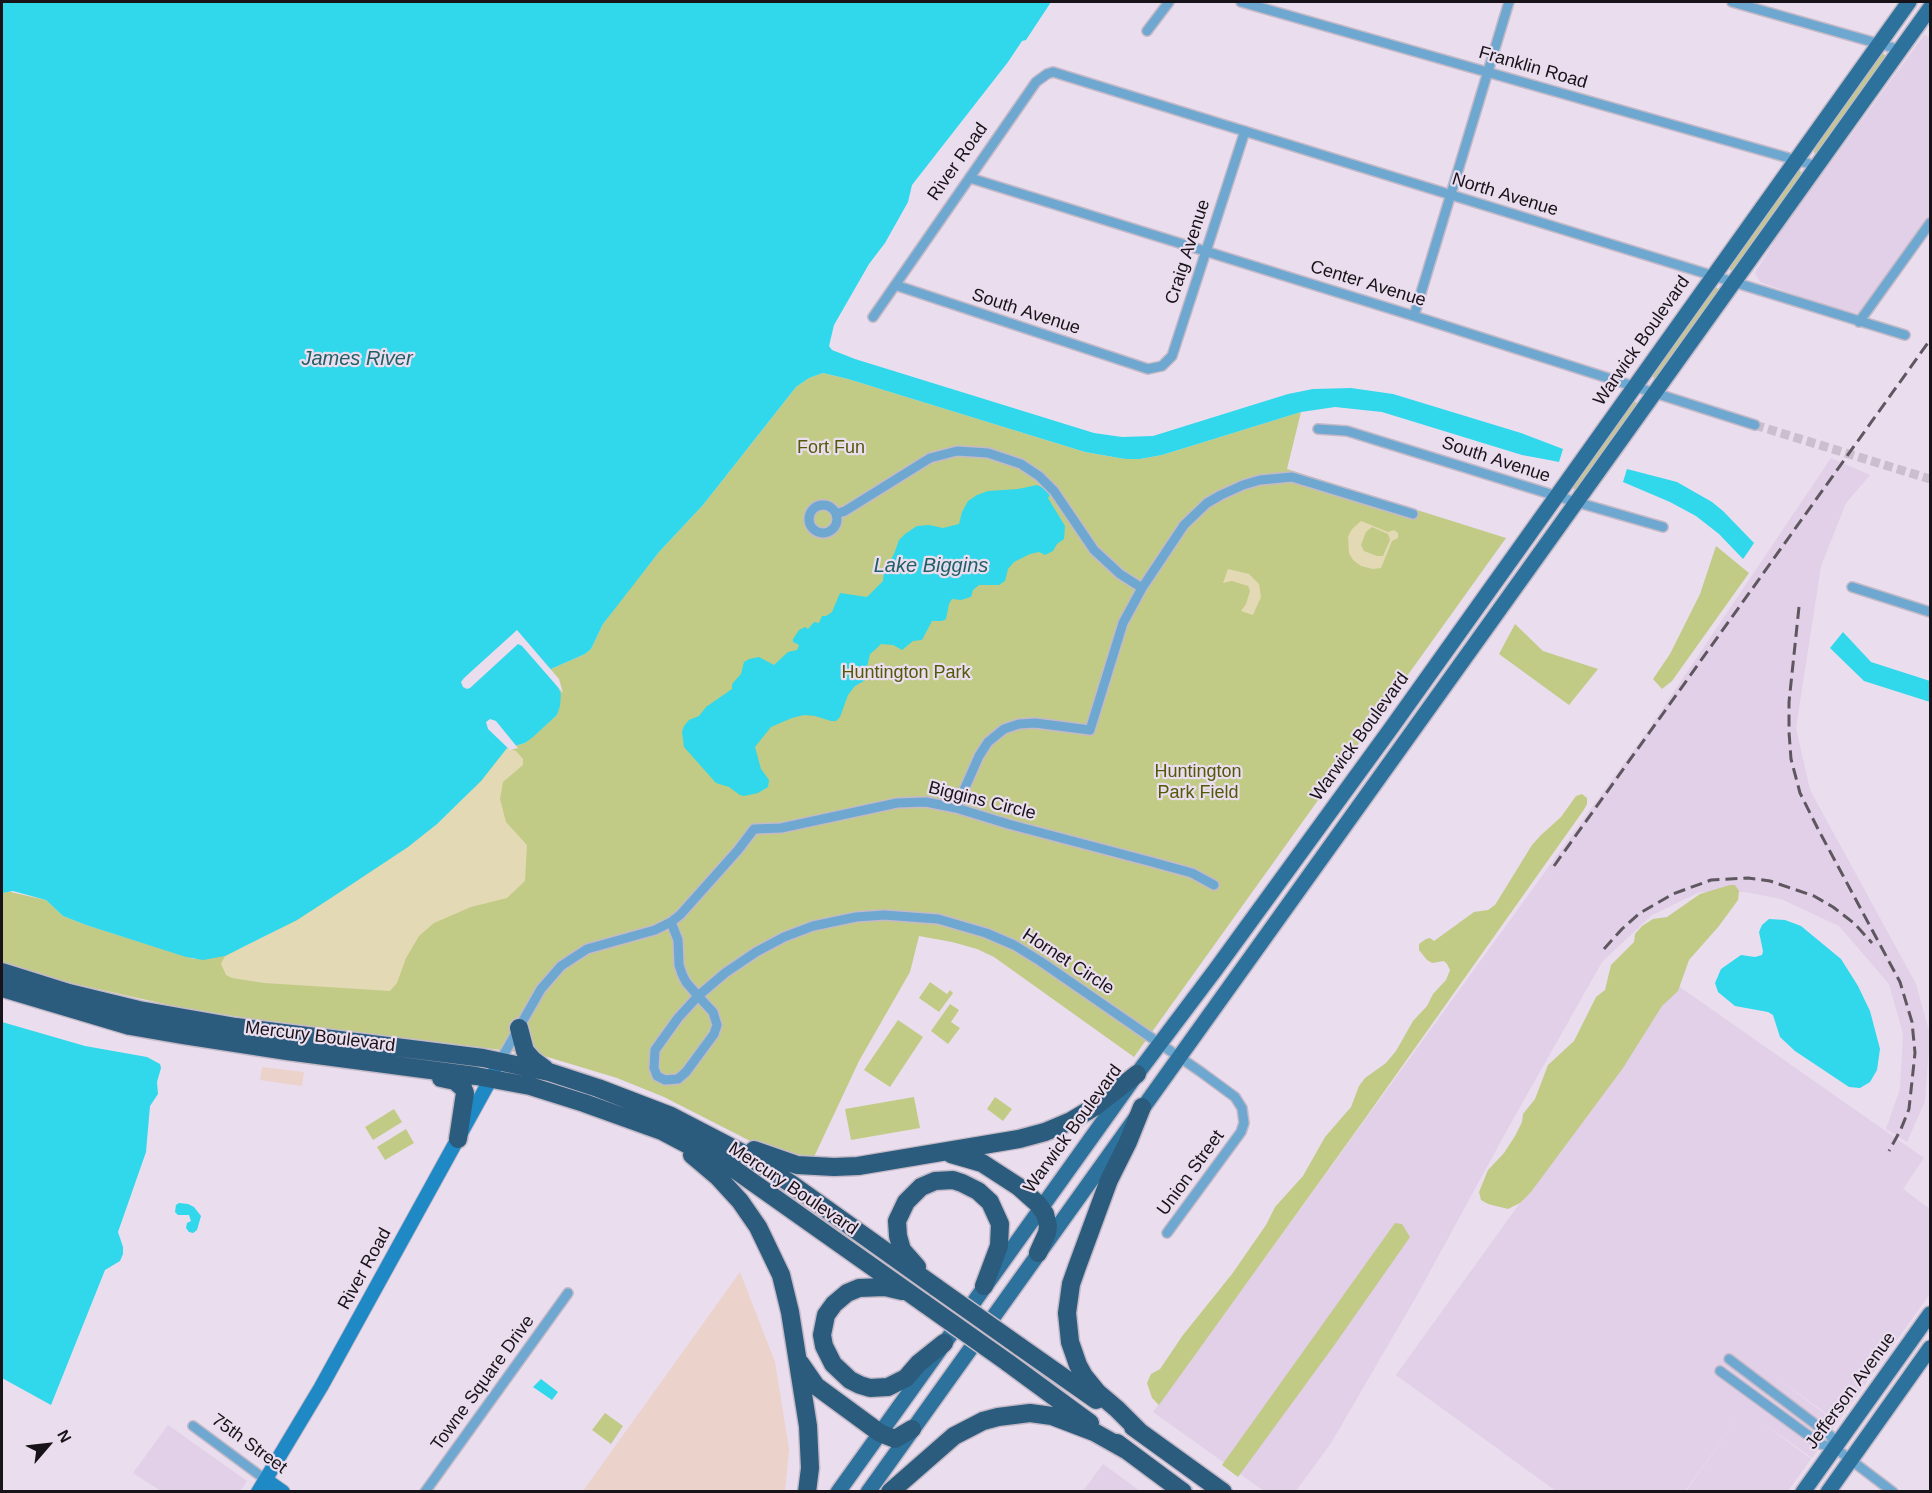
<!DOCTYPE html>
<style>
body{margin:0}
#map{position:relative;width:1932px;height:1493px;overflow:hidden;background:#eaddee;font-family:Helvetica,sans-serif}
canvas{display:block}
.frame{position:absolute;inset:0;border:3px solid #171318;pointer-events:none}
.north{position:absolute;left:18px;top:1415px;width:60px;height:60px;-webkit-text-stroke:4px #eaddee;paint-order:stroke;rotate:62deg;font-size:16px;font-weight:700;line-height:24px;text-align:center;color:#171318}
.north::after{content:'';display:block;margin:auto;width:21px;height:27px;background:#171318;clip-path:polygon(50% 0,100% 100%,50% 72%,0 100%)}
</style>
<div id="map">
<canvas width="1932" height="1493"></canvas>
<div class="frame"></div>
<div class="north">N</div>
</div>
<script>
const ctx = document.querySelector('canvas').getContext('2d');
ctx.lineJoin = 'round';
function fill(path, color) {
  ctx.fillStyle = color;
  ctx.fill(path, 'evenodd');
}
function shape(rows) {
  const path = new Path2D();
  for (const r of rows) {
    if (r.length === 3) {
      path.moveTo(r[0] + r[2], r[1]);
      path.arc(r[0], r[1], r[2], 0, 2 * Math.PI);
      continue;
    }
    path.moveTo(r[0], r[1]);
    for (let i = 2; i < r.length; i += 2) path.lineTo(r[i], r[i + 1]);
  }
  return path;
}
function trace(path, color, width, dash) {
  ctx.strokeStyle = color;
  ctx.lineWidth = width;
  ctx.lineCap = dash ? 'butt' : 'round';
  ctx.setLineDash(dash || []);
  ctx.stroke(path);
}
function write(font, color, halo, rows, align = 'center') {
  ctx.font = font + ' Helvetica,sans-serif';
  ctx.lineWidth = 4.5;
  ctx.setLineDash([]);
  ctx.textBaseline = 'middle';
  ctx.strokeStyle = halo;
  ctx.fillStyle = color;
  for (const [text, x, y, turn = 0] of rows) {
    ctx.save();
    ctx.translate(x, y);
    ctx.rotate((+turn || 0) * Math.PI / 180);
    ctx.textAlign = isNaN(turn) ? turn : align;
    if (halo) ctx.strokeText(text, 0, 0);
    ctx.fillText(text, 0, 0);
    ctx.restore();
  }
}
const built = shape([
 [1924,35,1930,37,1930,215,1863,310,1858,314,1829,307,1760,282,1755,273,1778,235],
 [1831,458,1870,475,1846,503,1821,566,1796,728,1810,790,1916,984,1930,1035,1925,1101,1907,1142,1886,1129,1900,1089,1903,1034,1889,984,1839,926,1781,899,1745,892,1700,892,1652,915,1602,962,1507,1130,1416,1297,1331,1443,1296,1491,1264,1491,1153,1412,1648,730],
 [1677,985,1924,1158,1903,1189,1930,1209,1930,1294,1838,1422,1770,1373,1837,1423,1812,1458,1756,1418,1811,1459,1788,1491,1686,1491,1744,1409,1685,1491,1556,1491,1396,1375],
 [168,1425,247,1481,240,1491,161,1491,133,1473],
 [1103,1464,1140,1491,1083,1491]
]);
const industrial = shape([
 [262,1067,304,1072,302,1086,260,1080],
 [740,1272,775,1362,789,1449,785,1491,583,1491]
]);
const green = shape([
 [1881,52,1885,55,1883,61,1861,93,1815,155,1814,151,1826,132],
 [1798,169,1800,170,1801,173,1793,187,1734,270,1730,270,1728,267],
 [1715,286,1719,290,1656,379,1654,379,1653,376,1655,372,1707,294],
 [823,373,848,379,1085,452,1125,459,1140,459,1162,455,1301,412,1287,469,1506,538,1134,1057,994,957,977,949,952,942,919,936,910,972,859,1061,813,1159,792,1156,758,1145,664,1097,617,1078,541,1055,246,1018,178,1007,17,971,2,964,2,893,6,891,46,900,63,916,86,925,194,959,244,948,272,933,334,896,408,847,437,824,462,801,507,748,525,743,557,715,561,694,551,669,585,654,591,649,603,624,627,592,659,552,703,505,796,387,809,378],
 [1634,400,1637,404,1634,408,1634,412,1577,490,1575,490,1572,487],
 [1716,546,1749,573,1672,681,1662,689,1653,679,1670,654,1700,594],
 [1515,624,1543,651,1598,669,1569,705,1499,654],
 [1582,794,1587,798,1587,804,1583,811,1364,1120,1159,1405,1152,1398,1147,1383,1151,1374,1160,1369,1183,1335,1232,1274,1266,1225,1275,1207,1303,1176,1325,1137,1351,1107,1359,1086,1365,1078,1386,1063,1396,1051,1413,1021,1427,1006,1433,994,1446,980,1450,970,1447,964,1444,961,1432,963,1427,960,1419,950,1419,944,1426,939,1430,938,1434,941,1474,912,1488,910,1495,905,1532,845,1541,835,1561,817,1576,796],
 [1730,885,1735,885,1739,891,1738,900,1719,926,1689,960,1678,991,1662,1006,1623,1068,1531,1192,1520,1203,1508,1209,1488,1204,1481,1200,1479,1192,1488,1170,1504,1153,1515,1136,1522,1122,1523,1114,1535,1099,1548,1065,1574,1041,1596,997,1605,990,1611,965,1634,942,1635,934,1642,926,1653,919,1667,917,1700,894],
 [930,982,947,994,950,990,953,993,939,1012,919,998],
 [950,1004,959,1010,951,1022,960,1028,948,1044,931,1031],
 [898,1020,923,1037,890,1087,864,1070],
 [914,1097,920,1128,851,1140,845,1109],
 [995,1097,1012,1109,1003,1121,987,1109],
 [394,1109,402,1122,373,1140,365,1127],
 [406,1129,414,1143,385,1160,377,1147],
 [1395,1223,1402,1224,1410,1237,1333,1347,1238,1477,1222,1465],
 [605,1413,623,1426,611,1444,592,1430]
]);
const sand = shape([
 [1361,521,1388,532,1394,530,1398,533,1398,538,1392,541,1381,568,1373,569,1361,566,1353,560,1349,553,1348,537,1352,529],
 [1372,527,1388,534,1390,540,1383,556,1377,556,1364,551,1361,545,1366,532],
 [1228,569,1249,574,1259,584,1261,597,1253,615,1241,611,1246,604,1250,591,1248,586,1232,581,1223,583],
 [507,748,516,751,523,759,523,765,503,782,500,799,506,822,527,845,525,881,507,898,471,907,434,923,419,936,406,958,397,983,390,991,264,983,232,978,226,975,221,964,225,956,297,920,408,847,437,824,481,781]
]);
const water = shape([
 [2,2,1051,2,1026,40,1022,41,1008,62,912,185,908,202,885,243,869,264,834,325,829,346,832,350,855,359,1094,433,1122,437,1153,436,1288,394,1313,389,1351,388,1393,394,1521,433,1563,449,1559,462,1549,460,1522,455,1382,412,1335,407,1301,412,1162,455,1140,459,1125,459,1085,452,848,379,823,373,809,378,796,387,703,505,659,552,603,624,591,649,585,654,551,669,561,694,560,706,557,715,533,737,525,743,507,748,481,781,437,824,408,847,334,896,297,920,225,956,203,960,186,957,86,925,63,916,46,900,13,891,2,893],
 [1627,469,1677,482,1712,502,1723,511,1754,543,1748,552,1743,559,1719,534,1696,516,1670,502,1623,482],
 [1037,485,1047,490,1050,495,1048,498,1065,526,1064,539,1057,544,1053,551,1045,555,1039,552,1030,554,1014,562,1008,569,1005,581,999,585,979,585,973,590,971,597,961,600,952,599,949,604,946,619,942,621,932,621,922,640,913,641,902,650,893,645,881,644,877,648,870,654,864,681,855,686,848,695,840,717,836,721,831,721,815,716,804,715,792,718,771,727,755,747,761,769,769,780,768,787,758,793,744,796,740,795,729,787,716,783,684,747,682,732,684,726,689,720,699,716,706,707,732,689,732,684,741,674,744,662,749,659,759,657,774,665,788,652,797,650,799,645,793,642,793,639,799,630,805,627,808,629,814,622,819,623,822,616,826,616,832,612,840,593,867,597,883,581,884,571,894,554,899,540,905,534,917,526,929,525,943,528,959,524,962,512,968,501,977,495,988,491,1018,489],
 [1843,632,1871,662,1930,681,1930,702,1864,681,1830,648],
 [1769,919,1785,920,1801,926,1841,959,1858,986,1870,1011,1880,1049,1877,1070,1870,1082,1860,1088,1849,1087,1795,1051,1780,1037,1773,1015,1768,1012,1735,1006,1718,992,1715,983,1721,969,1741,955,1755,957,1762,955,1763,951,1759,932,1762,925],
 [2,1022,85,1046,147,1057,160,1064,161,1068,157,1082,158,1094,150,1106,146,1152,118,1232,123,1247,123,1254,120,1261,105,1270,51,1405,2,1378],
 [179,1203,188,1204,194,1207,201,1216,197,1230,193,1233,189,1232,186,1228,187,1223,191,1221,189,1215,178,1215,175,1212,176,1205],
 [541,1379,558,1392,552,1400,533,1387]
]);
const pier = shape([
 [517,630,559,679,563,693,522,646,518,644,470,688,467,689,463,687,461,682,464,678],
 [490,719,496,721,518,748,510,750,488,729,486,722]
]);
const streetTunnel = shape([
 [1755,425,1930,479]
]);
const street = shape([
 [1241,2,1817,166],
 [1732,2,1901,50],
 [1147,31,1169,2],
 [970,178,1414,316,1755,425],
 [895,285,1148,369,1162,366,1172,356,1245,131],
 [1414,316,1509,2],
 [873,317,1036,82,1047,74,1053,72,1905,335],
 [1859,322,1930,223],
 [1318,429,1347,431,1576,502,1663,527],
 [823,519,14],
 [836,514,845,511,930,458,957,451,988,453,1021,464,1039,476,1054,491,1094,550,1120,574,1142,588],
 [1852,587,1930,612],
 [956,808,979,756,988,742,1004,729,1019,724,1035,723,1090,730,1123,623,1142,588,1184,525,1207,503,1221,495,1243,485,1260,480,1292,477,1413,514],
 [671,922,678,940,679,965,682,974,686,982,698,996,713,1012,717,1025,714,1034,686,1072,678,1079,665,1080,657,1076,654,1068,655,1050,678,1018,698,996,725,973,756,952,784,937,813,926,856,917,884,915,938,919,986,933,1014,945,1040,961,1201,1072,1235,1097,1242,1108,1244,1123,1241,1132,1167,1233],
 [500,1061,541,989,561,966,587,949,655,930,671,922,680,915,738,850,754,829,781,828,897,803,926,802,956,808,1008,824,1152,862,1192,873,1214,885],
 [1729,1359,1831,1436,1835,1448],
 [1720,1371,1820,1444,1835,1448,1893,1492],
 [193,1426,266,1480],
 [425,1492,568,1293]
]);
const secondary = shape([
 [266,1480,283,1492],
 [258,1492,321,1387,494,1073]
]);
const primary = shape([
 [838,1492,1137,1074,1216,969,1392,727,1909,2],
 [868,1492,1930,8],
 [1803,1492,1930,1314],
 [1828,1492,1930,1348]
]);
const highway = shape([
 [2,972,69,993,139,1010,236,1027,483,1058,549,1072,598,1088,671,1116,746,1155,790,1183,937,1288],
 [2,988,130,1026,182,1035,287,1051,476,1076,530,1086,584,1103,662,1131,734,1169,925,1304],
 [519,1028,525,1051,533,1060,545,1069],
 [441,1078,455,1081,463,1088,465,1093,458,1139],
 [754,1150,797,1165,834,1167,858,1166,1019,1139,1045,1132,1071,1121,1096,1106,1137,1074],
 [951,1154,982,1163,1019,1187,1038,1204,1045,1214,1048,1226,1047,1233,1038,1253],
 [692,1155,718,1177,740,1201,758,1227,781,1275,790,1312,808,1426,810,1468,807,1492],
 [917,1267,902,1250,898,1236,897,1221,906,1202,921,1187,935,1181,953,1180,962,1183,978,1191,990,1202,1000,1224,999,1246,984,1286],
 [902,1291,885,1287,859,1288,847,1293,834,1304,826,1315,822,1335,824,1346,833,1364,850,1380,860,1385,870,1388,888,1387,906,1378,919,1363,944,1343],
 [1019,1346,1096,1400],
 [1007,1362,1090,1423],
 [800,1363,816,1386,880,1433,895,1439,912,1429],
 [1133,1427,1223,1492],
 [1141,1433,1117,1409,1097,1392,1084,1376,1078,1365,1070,1342,1067,1313,1071,1284,1077,1267,1109,1180,1128,1142,1142,1107],
 [1117,1443,1183,1492],
 [890,1492,954,1436,983,1421,998,1417,1030,1413,1052,1416,1094,1432,1126,1450]
]);
const rail = shape([
 [1799,607,1789,702,1789,732,1791,759,1800,793,1818,829,1900,982,1912,1022,1915,1053,1909,1109,1901,1129,1889,1151],
 [1554,866,1930,340],
 [1604,949,1622,929,1640,913,1673,894,1711,880,1748,878,1770,881,1814,896,1833,907,1855,924,1872,943]
]);
const highwayBridge = shape([
 [937,1288,1019,1346],
 [925,1304,1007,1362]
]);
const streetNames = [
 ["Franklin Road",1533,68,16],
 ["River Road",958,162,-55],
 ["North Avenue",1505,195,17],
 ["Craig Avenue",1188,252,-72],
 ["Center Avenue",1368,284,17],
 ["South Avenue",1026,312,18],
 ["Warwick Boulevard",1642,341,-55],
 ["South Avenue",1496,460,18],
 ["Warwick Boulevard",1360,737,-54],
 ["Biggins Circle",982,801,14],
 ["Hornet Circle",1068,962,33],
 ["Mercury Boulevard",320,1037,7],
 ["Warwick Boulevard",1073,1129,-54],
 ["Union Street",1191,1173,-54],
 ["Mercury Boulevard",793,1189,34],
 ["River Road",365,1269,-61],
 ["Towne Square Drive",483,1383,-54],
 ["Jefferson Avenue",1851,1391,-54],
 ["75th Street",249,1444,36]
];
const parkNames = [
 ["Fort Fun",831,448],
 ["Huntington Park",906,673],
 ["Huntington",1198,772],
 ["Park Field",1198,793]
];
const waterNames = [
 ["James River",357,359],
 ["Lake Biggins",931,566]
];
fill(built, '#e1d0e7');
fill(industrial, '#ebd2ca');
fill(green, '#c1cb86');
fill(sand, '#e3d9b4');
fill(water, '#31d7ea');
fill(pier, '#eaddee');
trace(streetTunnel, '#cabfce', 9, [9, 4.5]);
trace(street, '#c4b9c7', 12);
trace(secondary, '#c4b9c7', 16);
trace(primary, '#c4b9c7', 18);
trace(highway, '#c4b9c7', 21);
trace(street, '#6ea8d1', 9);
trace(secondary, '#1f89c6', 14);
trace(primary, '#2d719d', 15);
trace(highway, '#2b5c7d', 18);
trace(rail, '#5e5760', 3, [12, 6]);
trace(highwayBridge, '#c4b9c7', 21, []);
trace(highwayBridge, '#2b5c7d', 18);
write('18px', '#171318', '#eaddee', streetNames);
write('18px', '#525909', '#eaddee', parkNames);
write('italic 20px', '#216068', '#eaddee', waterNames);
</script>
